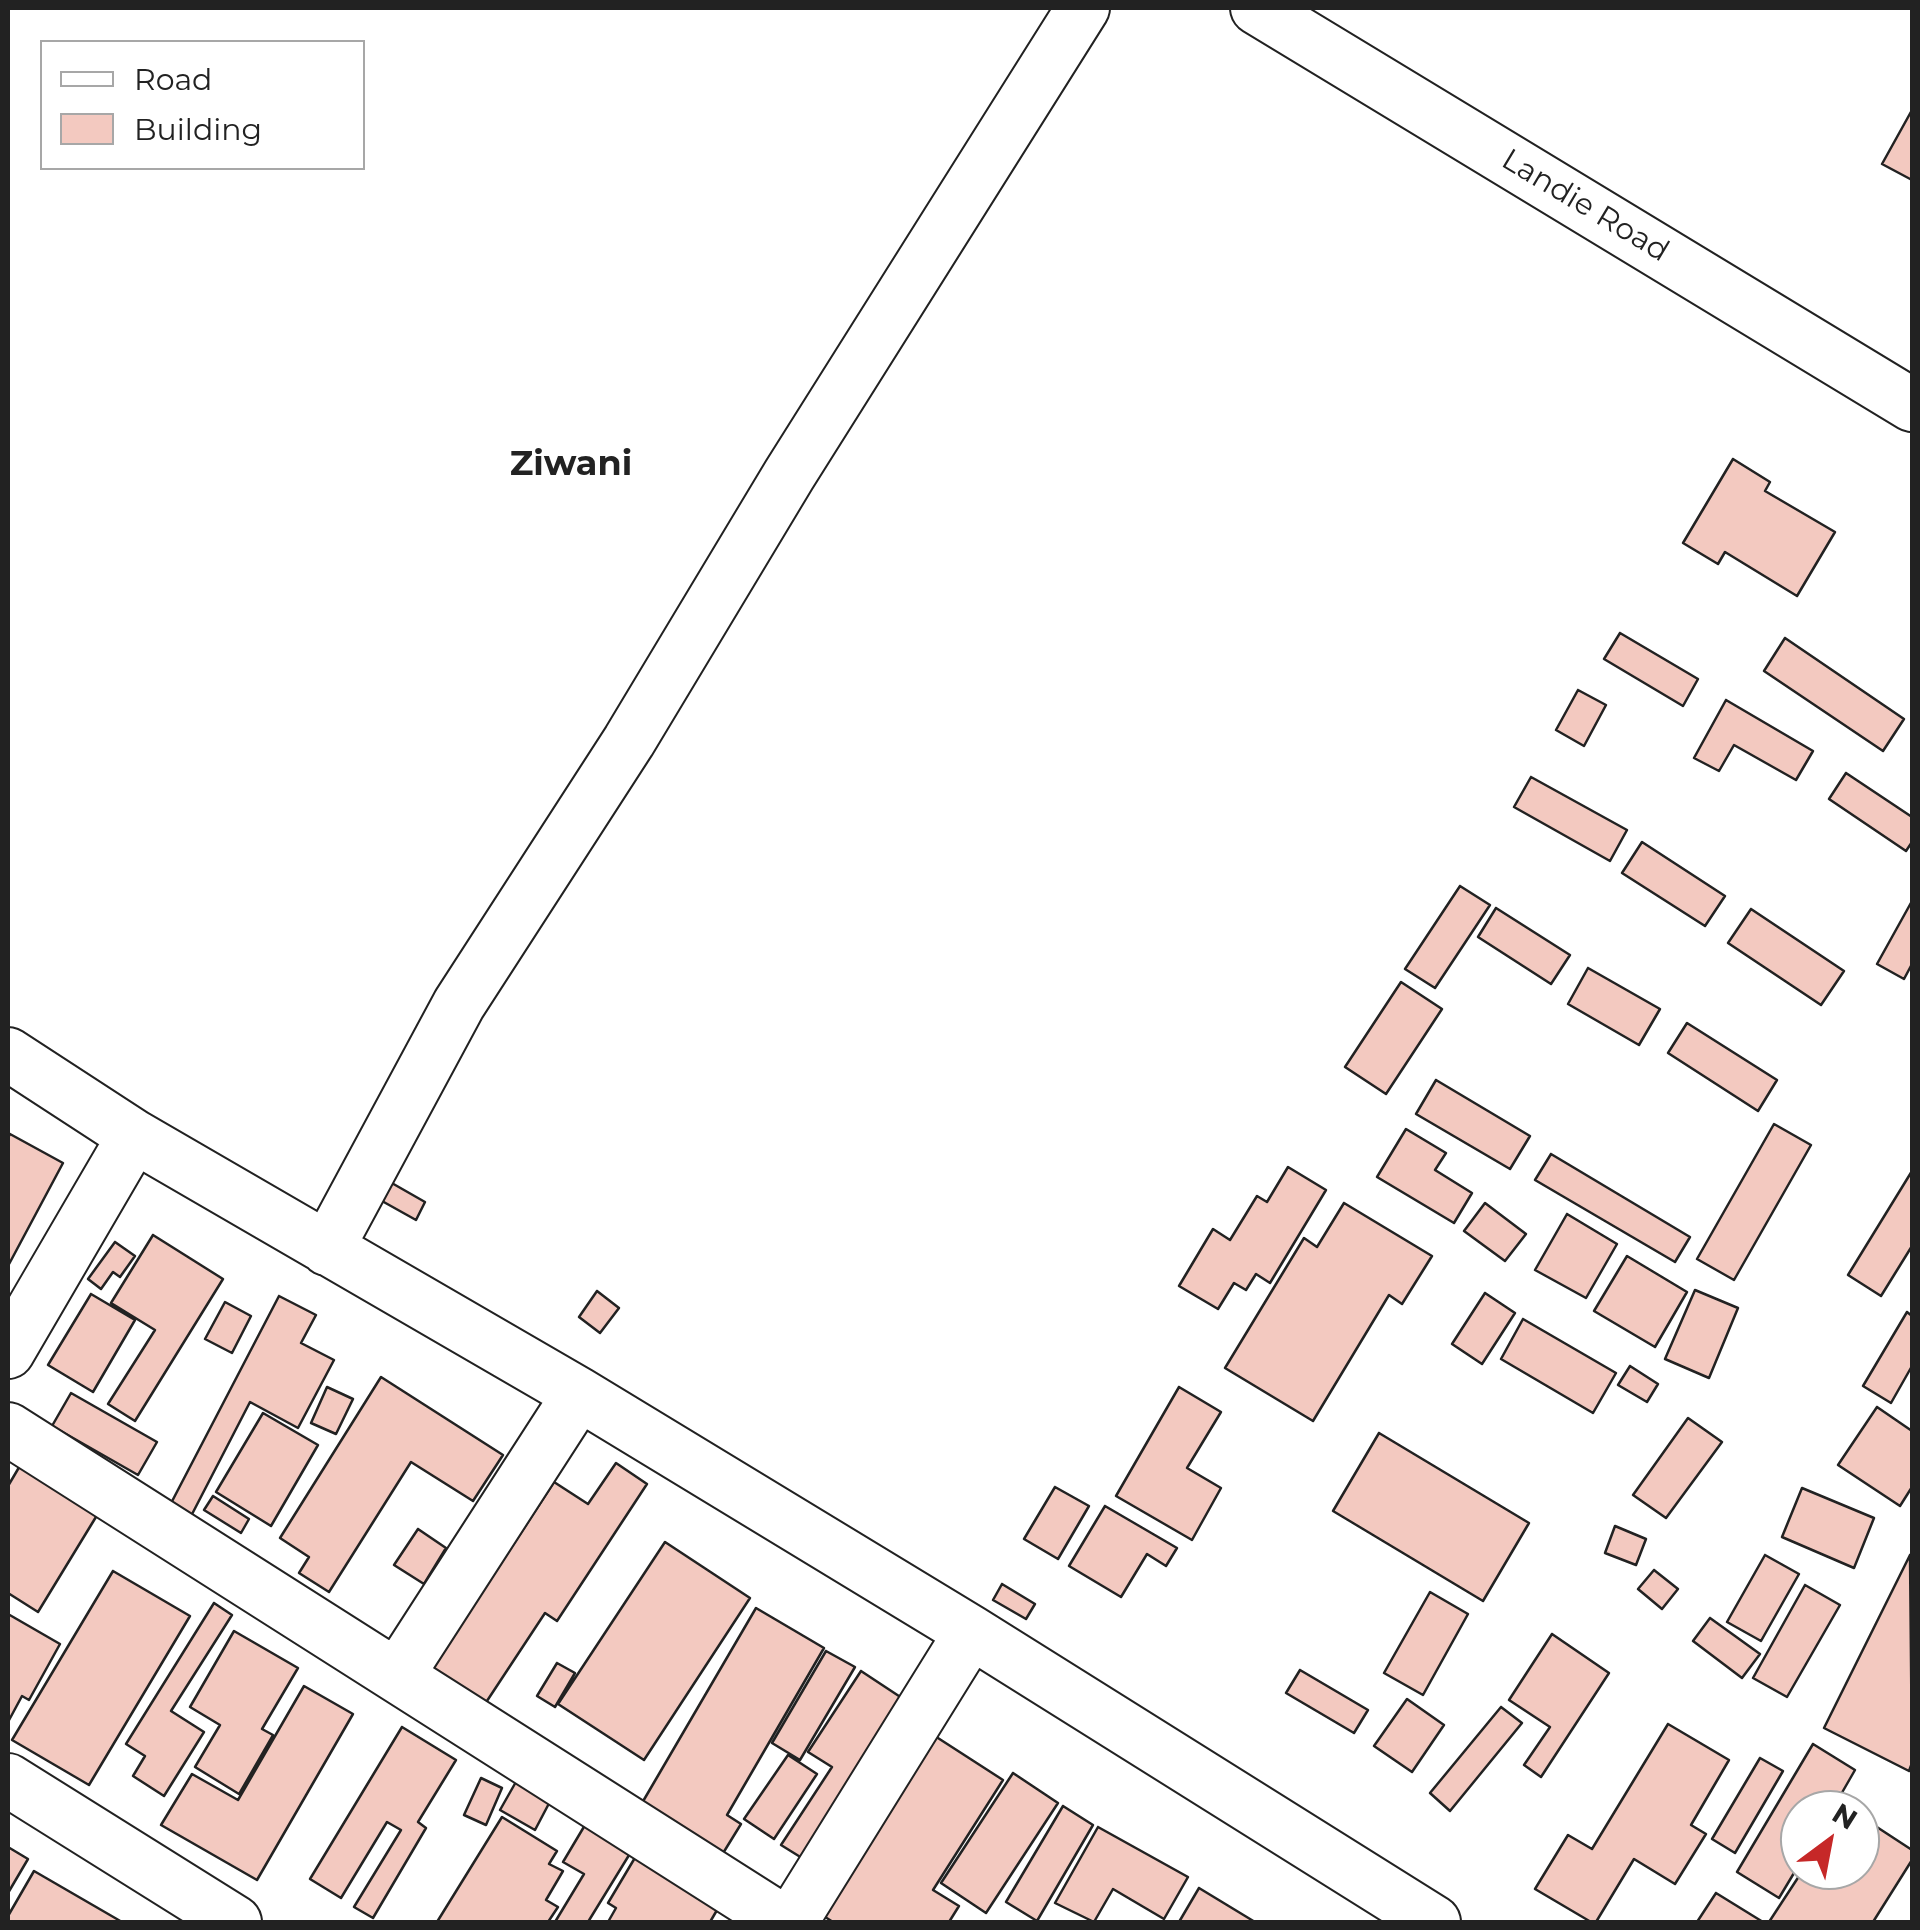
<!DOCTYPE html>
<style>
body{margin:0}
#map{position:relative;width:1920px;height:1930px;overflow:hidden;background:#fff;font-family:Montserrat,sans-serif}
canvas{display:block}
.frame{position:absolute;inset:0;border:10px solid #222;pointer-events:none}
.legend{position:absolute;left:40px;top:40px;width:325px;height:130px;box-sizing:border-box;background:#fff;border:2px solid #a7a7a7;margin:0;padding:12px 18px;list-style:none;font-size:30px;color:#222}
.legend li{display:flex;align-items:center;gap:20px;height:50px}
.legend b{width:50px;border:2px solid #a7a7a7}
.north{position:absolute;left:1780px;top:1790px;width:100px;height:100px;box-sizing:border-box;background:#fff;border:2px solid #a7a7a7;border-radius:50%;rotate:32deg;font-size:28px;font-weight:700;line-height:40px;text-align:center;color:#222}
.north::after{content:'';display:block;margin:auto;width:35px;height:45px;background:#c62828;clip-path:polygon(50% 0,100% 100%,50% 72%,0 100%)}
</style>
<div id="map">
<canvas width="1920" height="1930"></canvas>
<div class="frame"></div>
<ul class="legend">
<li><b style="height:12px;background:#fff"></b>Road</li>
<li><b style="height:28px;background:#f3c9c0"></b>Building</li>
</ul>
<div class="north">N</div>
</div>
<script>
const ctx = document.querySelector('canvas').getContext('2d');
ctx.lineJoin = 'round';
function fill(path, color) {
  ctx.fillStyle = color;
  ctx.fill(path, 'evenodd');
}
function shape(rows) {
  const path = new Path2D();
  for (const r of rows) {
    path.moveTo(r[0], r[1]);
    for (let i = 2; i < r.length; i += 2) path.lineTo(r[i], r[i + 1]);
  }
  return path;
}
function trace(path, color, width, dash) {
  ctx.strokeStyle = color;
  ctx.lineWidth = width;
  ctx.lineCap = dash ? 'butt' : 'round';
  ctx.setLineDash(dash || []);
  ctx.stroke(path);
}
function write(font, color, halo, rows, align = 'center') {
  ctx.font = font + ' Montserrat,sans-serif';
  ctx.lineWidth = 8;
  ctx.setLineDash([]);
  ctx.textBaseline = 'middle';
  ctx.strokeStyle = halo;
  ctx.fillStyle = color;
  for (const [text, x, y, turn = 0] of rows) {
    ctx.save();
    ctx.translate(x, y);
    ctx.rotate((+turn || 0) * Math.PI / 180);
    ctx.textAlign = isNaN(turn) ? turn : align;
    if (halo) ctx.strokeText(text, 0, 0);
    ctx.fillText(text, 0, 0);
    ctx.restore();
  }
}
const building = shape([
 [1912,110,1912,180,1882,164,1912,110],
 [1733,459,1770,482,1765,491,1835,532,1797,596,1725,552,1718,564,1683,543,1733,459],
 [1620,633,1698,679,1683,706,1604,659,1620,633],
 [1785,638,1904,719,1883,751,1764,671,1785,638],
 [1578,690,1606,705,1584,746,1556,730,1578,690],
 [1726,700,1813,751,1796,780,1734,745,1719,771,1694,758,1726,700],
 [1846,773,1912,817,1912,842,1906,851,1829,799,1846,773],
 [1531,777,1627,830,1610,861,1514,807,1531,777],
 [1642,842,1725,896,1705,926,1622,873,1642,842],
 [1460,886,1490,905,1435,988,1405,969,1460,886],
 [1912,901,1912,964,1904,979,1877,964,1912,901],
 [1496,908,1570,955,1551,984,1478,937,1496,908],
 [1751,909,1844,971,1821,1005,1728,943,1751,909],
 [1588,968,1660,1009,1639,1045,1568,1004,1588,968],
 [1401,982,1442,1009,1386,1094,1345,1067,1401,982],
 [1687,1023,1777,1080,1758,1111,1668,1053,1687,1023],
 [1436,1080,1530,1136,1510,1169,1416,1114,1436,1080],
 [1774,1124,1811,1145,1734,1280,1697,1259,1774,1124],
 [1406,1129,1446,1153,1435,1170,1472,1193,1454,1223,1377,1177,1406,1129],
 [10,1134,63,1163,8,1266,8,1138,10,1134],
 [1551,1154,1690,1237,1675,1262,1535,1180,1551,1154],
 [1288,1167,1326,1190,1270,1283,1256,1274,1246,1290,1234,1283,1218,1309,1179,1286,1213,1229,1230,1240,1257,1196,1267,1202,1288,1167],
 [1912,1171,1912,1246,1881,1296,1848,1275,1912,1171],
 [383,1178,425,1202,416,1220,373,1196,383,1178],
 [1344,1203,1432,1256,1402,1304,1389,1295,1313,1421,1225,1368,1304,1238,1317,1247,1344,1203],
 [1485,1203,1526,1234,1505,1261,1464,1231,1485,1203],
 [1567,1214,1617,1244,1586,1298,1535,1270,1567,1214],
 [153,1235,223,1279,135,1421,108,1404,155,1330,111,1303,153,1235],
 [115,1242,135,1256,120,1277,113,1272,101,1289,88,1279,115,1242],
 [1627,1256,1687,1292,1655,1347,1594,1311,1627,1256],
 [1695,1290,1738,1308,1709,1378,1665,1359,1695,1290],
 [597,1291,619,1308,600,1333,579,1317,597,1291],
 [1485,1293,1515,1313,1482,1364,1452,1344,1485,1293],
 [91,1294,135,1320,93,1392,48,1365,91,1294],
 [279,1296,316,1315,301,1343,334,1360,298,1428,250,1402,189,1520,168,1509,279,1296],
 [225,1302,251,1316,232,1353,205,1339,225,1302],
 [1907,1312,1912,1316,1912,1366,1891,1403,1863,1386,1907,1312],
 [1523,1319,1616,1373,1593,1413,1501,1359,1523,1319],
 [1630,1366,1658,1384,1647,1402,1618,1385,1630,1366],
 [381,1377,503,1455,473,1501,411,1462,329,1592,299,1573,309,1557,280,1538,381,1377],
 [327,1387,353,1399,336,1434,311,1423,327,1387],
 [1179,1387,1221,1412,1187,1468,1221,1488,1192,1540,1116,1496,1179,1387],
 [71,1393,157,1442,138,1475,52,1426,71,1393],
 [1877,1407,1912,1431,1912,1487,1900,1506,1838,1465,1877,1407],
 [263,1413,318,1445,271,1526,216,1492,263,1413],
 [1688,1418,1722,1442,1666,1518,1633,1495,1688,1418],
 [1379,1433,1529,1523,1483,1601,1333,1511,1379,1433],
 [616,1463,647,1484,557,1621,545,1613,483,1707,429,1673,554,1482,588,1504,616,1463],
 [21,1464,99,1512,38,1612,8,1593,8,1486,21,1464],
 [1055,1487,1089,1506,1058,1559,1024,1539,1055,1487],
 [1802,1488,1874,1518,1854,1568,1782,1537,1802,1488],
 [213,1496,249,1519,241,1533,204,1510,213,1496],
 [1105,1506,1177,1548,1166,1566,1147,1554,1121,1597,1069,1566,1105,1506],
 [1615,1526,1646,1539,1636,1565,1605,1553,1615,1526],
 [418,1529,446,1548,424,1584,394,1565,418,1529],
 [665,1542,750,1598,644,1760,558,1704,665,1542],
 [1765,1555,1799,1574,1761,1641,1727,1622,1765,1555],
 [1910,1555,1912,1763,1909,1771,1824,1728,1910,1555],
 [1654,1570,1678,1589,1662,1609,1638,1589,1654,1570],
 [113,1571,190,1616,89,1785,12,1740,113,1571],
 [1002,1584,1035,1604,1026,1619,993,1600,1002,1584],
 [1805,1585,1840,1605,1787,1697,1753,1678,1805,1585],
 [1430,1592,1468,1614,1423,1695,1384,1673,1430,1592],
 [214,1603,232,1615,171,1711,204,1732,164,1796,133,1776,145,1756,126,1744,214,1603],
 [756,1608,824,1648,727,1815,741,1824,717,1863,635,1815,756,1608],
 [8,1614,60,1644,29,1700,22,1696,8,1722,8,1614],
 [1710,1618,1760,1654,1742,1678,1693,1641,1710,1618],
 [234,1631,298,1668,262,1729,273,1735,239,1794,195,1767,220,1725,190,1707,234,1631],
 [1552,1634,1609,1673,1541,1777,1524,1765,1550,1727,1509,1700,1552,1634],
 [826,1651,855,1667,800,1760,772,1743,826,1651],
 [557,1663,575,1673,555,1707,537,1696,557,1663],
 [1300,1670,1368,1710,1354,1733,1286,1693,1300,1670],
 [861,1671,914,1706,810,1863,781,1845,832,1767,808,1752,861,1671],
 [304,1686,353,1714,257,1880,161,1825,192,1774,238,1800,304,1686],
 [1407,1699,1444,1725,1412,1772,1374,1746,1407,1699],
 [1501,1707,1522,1723,1450,1811,1430,1793,1501,1707],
 [1668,1724,1729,1760,1691,1825,1706,1834,1675,1884,1634,1859,1596,1922,1591,1922,1535,1889,1568,1835,1592,1849,1668,1724],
 [402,1727,456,1760,418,1822,426,1828,373,1918,354,1907,401,1830,387,1822,341,1898,310,1879,402,1727],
 [924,1729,1003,1780,933,1890,959,1906,949,1922,833,1922,811,1908,924,1729],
 [1813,1744,1855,1770,1832,1810,1800,1810,1800,1863,1779,1898,1737,1872,1813,1744],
 [788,1755,817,1774,774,1839,744,1819,788,1755],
 [1760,1758,1783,1771,1735,1853,1712,1839,1760,1758],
 [521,1773,555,1792,535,1830,500,1810,521,1773],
 [1013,1773,1058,1803,986,1913,941,1883,1013,1773],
 [481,1778,502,1788,486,1825,464,1815,481,1778],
 [1063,1806,1093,1825,1037,1921,1006,1902,1063,1806],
 [1860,1816,1912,1850,1912,1860,1873,1922,1769,1922,1803,1870,1860,1870,1860,1816],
 [502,1817,557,1851,549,1864,563,1871,546,1900,558,1907,548,1922,437,1922,502,1817],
 [588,1820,634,1847,588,1922,555,1922,584,1874,563,1862,588,1820],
 [1098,1827,1188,1877,1164,1919,1113,1889,1094,1922,1055,1903,1098,1827],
 [8,1847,28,1859,8,1893,8,1847],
 [636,1856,720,1905,710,1922,608,1922,616,1908,608,1903,636,1856],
 [34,1871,122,1922,8,1922,8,1916,34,1871],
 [1199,1888,1255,1922,1179,1922,1199,1888],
 [1716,1893,1763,1922,1697,1922,1716,1893]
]);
const minor = shape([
 [1257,8,1912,405],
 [8,1054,134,1136,579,1394,971,1632,1434,1922],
 [327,1249,459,1004,629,741,789,475,1083,8],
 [8,1352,134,1136],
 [8,1429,784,1922],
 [397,1676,579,1394],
 [8,1780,235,1922],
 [791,1922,971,1632]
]);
const streetNames = [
 ["Landie Road",1585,206,31]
];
const quarterNames = [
 ["Ziwani",571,465]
];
fill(building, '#f3c9c0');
trace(building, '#222', 2.5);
trace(minor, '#222', 56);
trace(minor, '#fff', 52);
write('30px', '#222', '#fff', streetNames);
write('bold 35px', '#222', '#fff', quarterNames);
</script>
